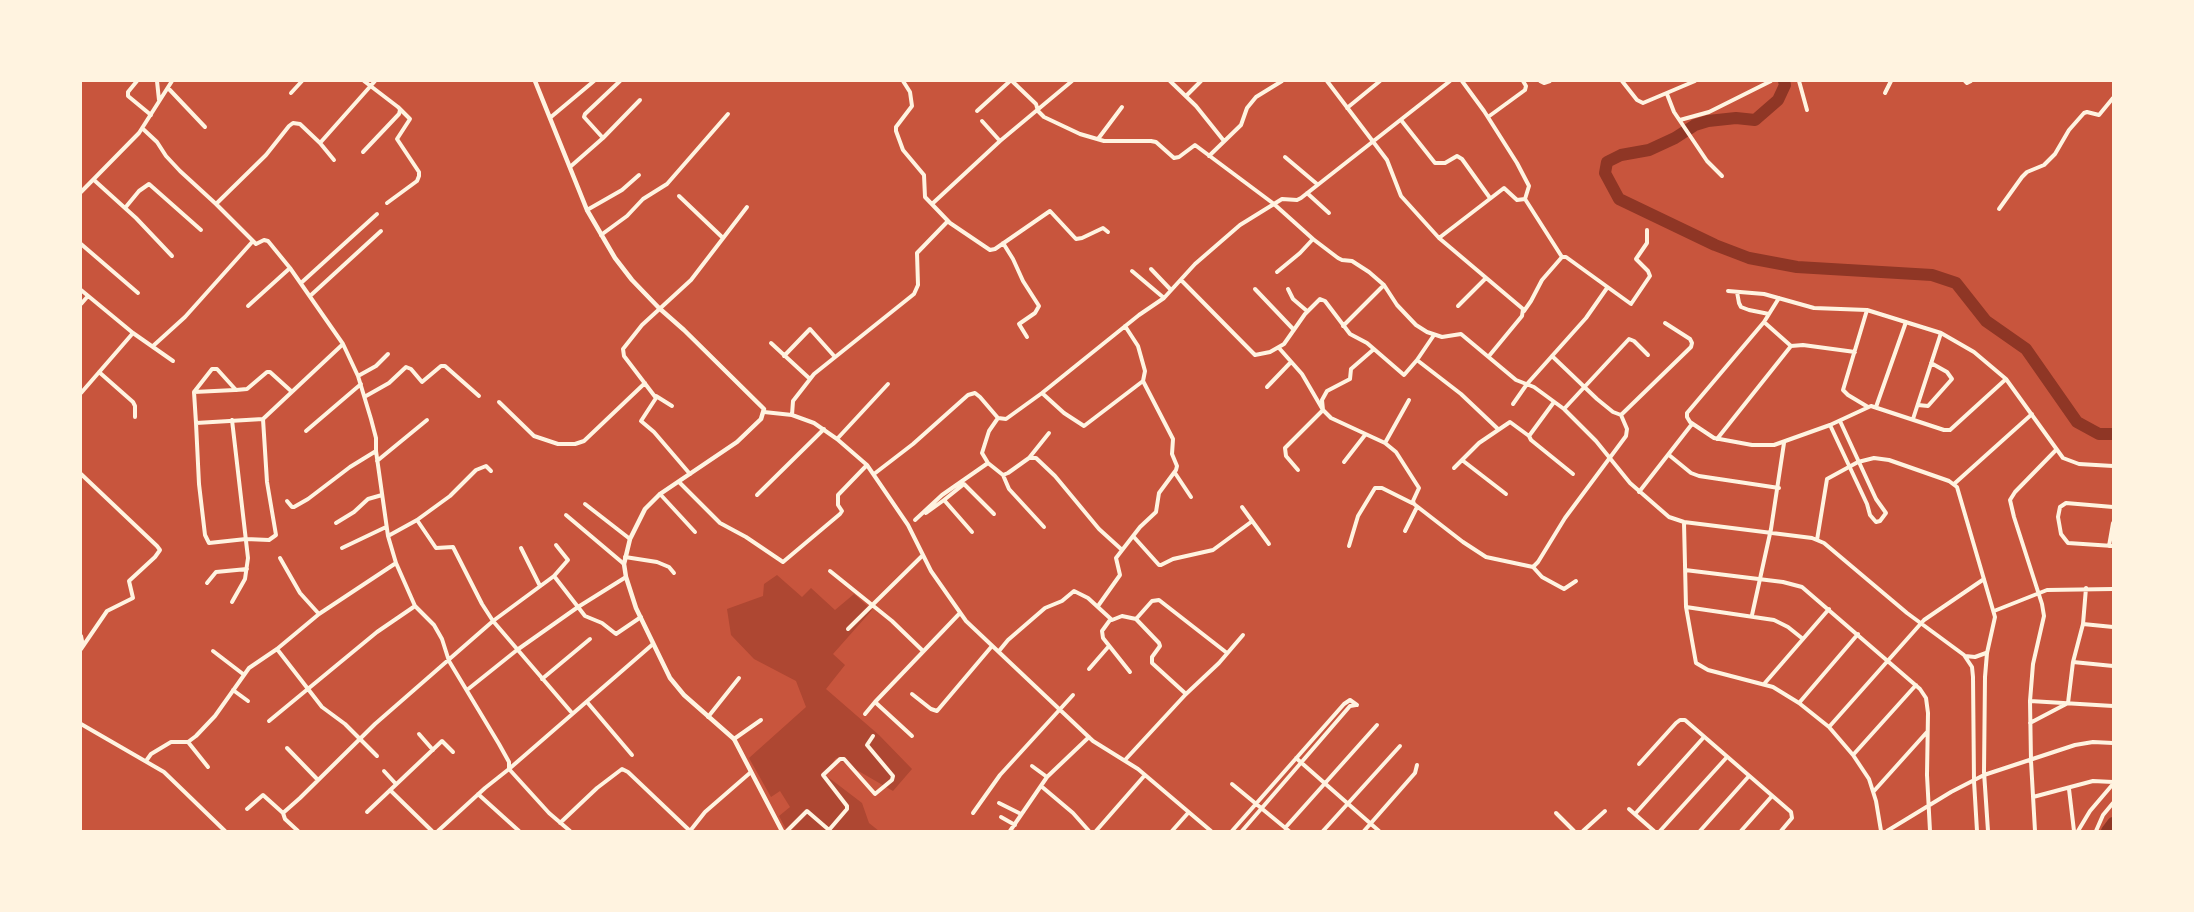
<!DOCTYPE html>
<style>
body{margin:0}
#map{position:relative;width:2194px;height:912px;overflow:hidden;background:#c8553d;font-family:Commissioner,sans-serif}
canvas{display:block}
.frame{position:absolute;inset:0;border:82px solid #fff3e0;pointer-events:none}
</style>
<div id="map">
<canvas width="2194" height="912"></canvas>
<div class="frame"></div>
</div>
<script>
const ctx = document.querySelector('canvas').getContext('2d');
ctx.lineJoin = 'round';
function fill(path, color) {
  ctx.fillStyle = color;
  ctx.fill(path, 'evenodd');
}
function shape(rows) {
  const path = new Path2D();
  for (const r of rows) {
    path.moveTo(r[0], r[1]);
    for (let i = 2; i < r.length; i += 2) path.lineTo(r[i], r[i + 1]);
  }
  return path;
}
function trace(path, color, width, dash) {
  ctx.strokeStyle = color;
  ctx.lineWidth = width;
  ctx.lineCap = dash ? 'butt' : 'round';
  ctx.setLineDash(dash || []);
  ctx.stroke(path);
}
const green = shape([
 [777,575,802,597,811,588,835,610,854,594,872,610,833,654,845,665,826,689,879,735,912,769,893,791,836,758,824,774,862,803,869,823,879,831,787,831,779,816,790,807,780,791,771,797,749,758,806,707,796,681,754,659,731,635,727,609,763,596,764,584]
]);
const river = shape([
 [1784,81,1785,85,1778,100,1755,120,1736,118,1708,121,1695,125,1675,138,1649,150,1621,155,1607,162,1605,173,1619,199,1715,245,1749,258,1797,267,1932,275,1956,283,1986,321,2026,349,2077,422,2099,434,2113,434],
 [2107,831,2113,823]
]);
const minor = shape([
 [137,81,128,92,128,96,151,115],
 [157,81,159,100],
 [364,81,398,107,410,119,397,139,419,172,419,176,417,181,387,203],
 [375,81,320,143,300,124,293,123,289,126,266,155,216,204,256,244,264,240,268,241,290,268,343,344,358,376,371,419,376,438,376,451,388,536,396,563,415,606,434,625,442,639,449,661,499,744,509,762,509,769,549,813,570,831],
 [903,81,910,92,912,106,896,127,896,131,903,150,924,175,925,197,950,223,990,250,995,249,1050,211,1076,239,1082,238,1103,228,1108,232],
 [1012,81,1036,104,1038,111,1044,117,1080,134,1104,141,1151,141,1156,142,1174,158,1179,157,1195,145,1274,204,1313,239,1338,258,1342,260,1352,261,1369,272,1384,285,1397,305,1416,325,1427,332,1442,337,1461,334,1516,380,1534,387,1564,409,1596,441,1630,483,1669,517,1684,522,1812,538,1824,543,1907,613,1964,655,1972,667,1973,677,1974,781,1977,831],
 [1170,81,1196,106,1224,141],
 [1327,81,1387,160,1401,196,1439,238,1523,309,1522,316,1489,356],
 [1462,81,1484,111,1517,163,1529,186,1525,199,1562,257,1566,257,1631,304,1650,276,1648,271,1636,259,1647,243,1647,230],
 [1540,81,1544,83,1550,81],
 [1622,81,1637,100,1643,103,1695,81],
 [1799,81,1807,110],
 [1965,81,1967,83,1971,81],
 [168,88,205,127],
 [291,93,302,81],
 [1885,93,1891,81],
 [1667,94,1674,112,1707,161,1722,176],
 [1186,96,1201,81],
 [1347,108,1380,81],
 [977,111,1010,81],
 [551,117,594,81],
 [1488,117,1525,90,1526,86,1523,81],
 [1401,120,1435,163,1445,163,1457,156,1462,159,1490,198],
 [1680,120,1709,112,1771,81],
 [982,121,1000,141],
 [142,128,157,142,166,156,180,171,216,204],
 [603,138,640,100],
 [1098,139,1122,107],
 [320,143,334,160],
 [363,152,399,114,400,110],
 [1209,156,1241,125,1247,108,1256,97,1282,81],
 [1285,157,1317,184],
 [570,167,603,138,584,117,585,114,620,81],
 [94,180,136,218,172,256],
 [81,192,139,133,172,81],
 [1307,193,1329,213],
 [679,196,723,238],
 [932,204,1000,141,1072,81],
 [125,208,139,191,149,184,201,230],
 [1999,209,2022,177,2027,172,2044,165,2055,154,2069,130,2084,113,2087,112,2099,115,2113,98],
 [587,210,622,190,639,175],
 [601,235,627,216,643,199,667,184,728,114],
 [1439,238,1504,188,1517,200,1525,199],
 [1003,243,1013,259,1023,281,1039,306,1035,313,1019,324,1027,337],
 [81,244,138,293],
 [1151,269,1171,290],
 [1132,271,1164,298],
 [1277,272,1300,253,1313,239],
 [1181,280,1255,355,1270,352,1284,344,1305,314,1320,299,1325,301,1350,334,1367,343,1404,375,1417,360,1434,335],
 [301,283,377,214],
 [1255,289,1294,330],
 [1288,289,1293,299,1307,311],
 [81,290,133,333,173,361],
 [1728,291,1764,294,1814,308,1867,310,1941,333,1974,352,2006,379,2063,458,2079,464,2113,466],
 [1737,292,1739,303,1741,307,1749,310,1769,314],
 [310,296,381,231],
 [1779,298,1764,322,1687,413,1687,417,1690,422,1714,438,1752,445,1774,445,1830,425,1871,406,1944,430,1950,430,2006,379],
 [81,304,88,296],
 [248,306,290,268],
 [1458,306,1486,278],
 [1867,310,1843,390,1848,395,1868,407],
 [1524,311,1531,301,1542,280,1562,257],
 [1764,322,1791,346],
 [1125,326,1138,346,1145,371,1143,381],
 [1343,326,1384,285],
 [771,343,810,379],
 [153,346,185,317,253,241],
 [1279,348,1302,374,1323,410,1331,418,1385,443,1396,452,1419,488,1413,501,1414,504,1463,542,1486,557,1533,567,1538,562,1565,518,1626,436,1627,429,1621,415,1691,347,1692,343,1690,339,1665,323],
 [784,356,810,329,835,357],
 [1552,356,1597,399,1613,412,1621,415],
 [1417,360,1461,394,1498,429],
 [99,372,133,402,135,406,135,417],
 [358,376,376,366,388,354],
 [1267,387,1291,362],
 [194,392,235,390],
 [81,393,133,333],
 [1042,393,1064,413,1084,426,1143,381,1173,439,1172,454,1177,466,1176,470,1159,493,1156,512,1140,527,1116,558,1120,575,1098,606],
 [366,396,389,383,406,367,411,369,422,382,441,366,445,366,479,396],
 [656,396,672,406],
 [499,402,534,436,558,444,575,444,584,441,645,383],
 [1513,404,1527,384,1586,318,1607,288],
 [1918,405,1928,406,1952,379,1947,372,1931,363],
 [1876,407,1906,322],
 [1564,409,1629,339,1634,341,1648,355],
 [764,412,792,415,814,423,837,439,867,465,908,525,931,571,966,621,1093,741,1138,769,1211,831],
 [792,415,793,401,814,374,914,294,918,285,917,253,947,222],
 [263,419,267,482,276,535,269,540,246,539,209,543,205,535,199,484,196,423,263,419,343,344],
 [1913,419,1941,333],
 [196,423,194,392,212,369,217,369,236,390,247,389,267,372,270,372,291,391],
 [1830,425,1867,504,1870,515,1876,522,1880,521,1886,513,1876,499,1840,421],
 [306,431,361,384],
 [1529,436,1531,440,1573,474],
 [837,439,888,384],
 [1717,439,1791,346,1803,345,1855,352],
 [1385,443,1409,400],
 [1669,455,1691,473,1699,476,1779,488],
 [1029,458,1049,433],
 [1462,460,1506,494],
 [377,461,427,420],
 [1344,462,1365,435],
 [988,463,1003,475,1009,489,1044,527],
 [1454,468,1479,443,1510,422,1529,436,1554,402],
 [1298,470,1286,456,1285,448,1323,410,1322,400,1327,391,1350,379,1351,369,1374,349],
 [1175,473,1191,497],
 [81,474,157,546,160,550,155,557,129,581,133,598,107,611,81,649],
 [690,474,654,432,641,421,656,398,624,356,623,349,642,325,691,280,747,207],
 [874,474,913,444,968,395,975,393,980,397,998,418,1006,419,1042,393,1139,315,1164,298,1195,264,1240,225,1282,199,1297,200,1301,198,1450,81],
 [1003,475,1008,473,1029,458,1036,458,1055,476,1099,529,1121,549],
 [679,482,720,523,746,537,783,562,840,514,842,511,838,505,838,495,867,465],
 [1954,484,2032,414],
 [1639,492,1692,424],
 [660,494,695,532],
 [757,495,824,429],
 [944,500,964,484,994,514],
 [287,501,292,507,294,507,308,499,350,467,376,451],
 [585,504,630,539],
 [1242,507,1269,544],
 [2113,507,2066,503,2060,507,2058,517,2061,534,2068,543,2113,546],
 [926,513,944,500,972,532],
 [566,515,624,564],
 [417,520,436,548,453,547,482,604,493,621,572,713],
 [915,520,942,495,988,463,982,453,989,431,998,418],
 [336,523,354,512,368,499,382,495],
 [1684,523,1686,607,1696,663,1708,670,1773,687,1799,703,1829,727,1853,755,1869,779,1876,801,1881,831],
 [1405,531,1417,507],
 [388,536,417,520,450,496,476,470,486,466,491,471],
 [1133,536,1159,565,1161,565,1173,559,1213,550,1251,522],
 [1817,540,1827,479,1858,462,1874,458,1889,460,1949,481,1957,487,1995,617,1987,653,1985,677,1984,772,1988,831],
 [1349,546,1358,516,1375,488,1382,488,1412,503],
 [2109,546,2113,523],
 [342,548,386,527],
 [521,548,540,586],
 [625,557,657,562,669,567,674,573],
 [280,558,300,593,319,614],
 [1533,567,1542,577,1564,589,1576,581],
 [1685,570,1783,582,1802,587,1920,689,1926,698,1928,713,1927,775,1930,831],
 [830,571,892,621,923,651],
 [554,576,585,616,602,623,616,634,641,617],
 [207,583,216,572,247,569],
 [232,602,245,579,248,558,232,420],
 [1686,607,1774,620,1788,627,1803,639],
 [1994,611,2047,590,2113,589],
 [1752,615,1771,529,1784,443],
 [1110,620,1102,631,1103,638,1130,672],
 [2083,624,2113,627],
 [848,629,922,556],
 [81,636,83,646],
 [277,649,322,707,345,724,377,756],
 [213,651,243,674],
 [999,651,1008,640,1045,608,1062,601,1074,591,1088,598,1112,620,1122,616,1136,619,1152,601,1159,600,1227,653],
 [1965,656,1975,657,1986,653],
 [2073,662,2113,666],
 [1089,669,1109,646],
 [542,679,590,639],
 [1764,684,1829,609],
 [233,690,248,701],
 [467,690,517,650,578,607,626,577],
 [912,694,931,709,937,711,992,646],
 [1186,694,1219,663,1243,635],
 [2030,701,2113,706],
 [587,702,632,755],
 [1799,703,1858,634],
 [865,714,875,702],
 [708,717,739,678],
 [269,721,377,632,415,606],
 [2030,723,2068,703,2073,662,2083,624,2086,588],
 [81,724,164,772,225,831],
 [1829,727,1924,620,1984,579],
 [419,734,433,750],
 [912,736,875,702,960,613],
 [734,739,761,720],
 [188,742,208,767],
 [287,748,318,780],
 [1853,755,1916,685],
 [1296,758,1379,831],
 [1125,760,1186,694,1152,663,1152,657,1160,646,1159,643,1136,619],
 [146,761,151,754,171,742,188,742,196,736,215,716,249,668,277,649,319,614,396,563],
 [1639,764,1676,723,1680,720,1685,720,1791,812,1792,818,1781,831],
 [1032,766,1047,777],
 [384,771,395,783],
 [1232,784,1289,831],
 [1041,786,1073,813,1089,831],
 [2069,789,2074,831],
 [390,790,432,831],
 [1874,791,1927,732],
 [478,794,519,831],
 [2033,797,2093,781,2113,782],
 [999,803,1021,814],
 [247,809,263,795,283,813],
 [1629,809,1654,831],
 [367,812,442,741,453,752],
 [973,813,1000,775,1073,695],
 [1556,813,1574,831],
 [1635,814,1704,737],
 [1001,817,1015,825],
 [560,823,597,788,622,769,628,772,689,830],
 [1285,828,1377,725],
 [298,831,285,819,283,813,300,798,375,724,493,621,554,576,568,560,556,545],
 [438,831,485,788,509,769,653,644],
 [690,831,705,812,751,772],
 [787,831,807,811,829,830,847,809,847,806,823,775,840,759,844,759,875,794,892,780,893,776,867,745,873,736],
 [1010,831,1047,777,1089,737],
 [1096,831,1145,775],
 [1172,831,1188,813],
 [1232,831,1344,704,1350,700,1357,705],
 [1242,831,1350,706,1356,705],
 [1323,831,1400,746],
 [1364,831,1415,773,1417,765],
 [1583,831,1605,811],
 [1660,831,1727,757],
 [1700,831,1749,776],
 [1741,831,1772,796],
 [1887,831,1951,792,1984,775,2075,745,2093,742,2113,743],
 [2035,831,2031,761,2030,701,2033,664,2044,616,2042,604,2014,517,2010,500,2015,492,2056,450],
 [2078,831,2090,811,2113,784],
 [2096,831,2103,815,2113,803]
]);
const tertiary = shape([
 [535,81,587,210,615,258,632,280,659,308,684,330,764,409,761,419,737,442,660,494,645,509,630,539,624,564,626,577,636,608,670,678,684,695,734,739,782,831]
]);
fill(green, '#ae4732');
trace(river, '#8f3625', 12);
trace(minor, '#fff3e0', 4);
trace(tertiary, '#fff3e0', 4.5);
</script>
